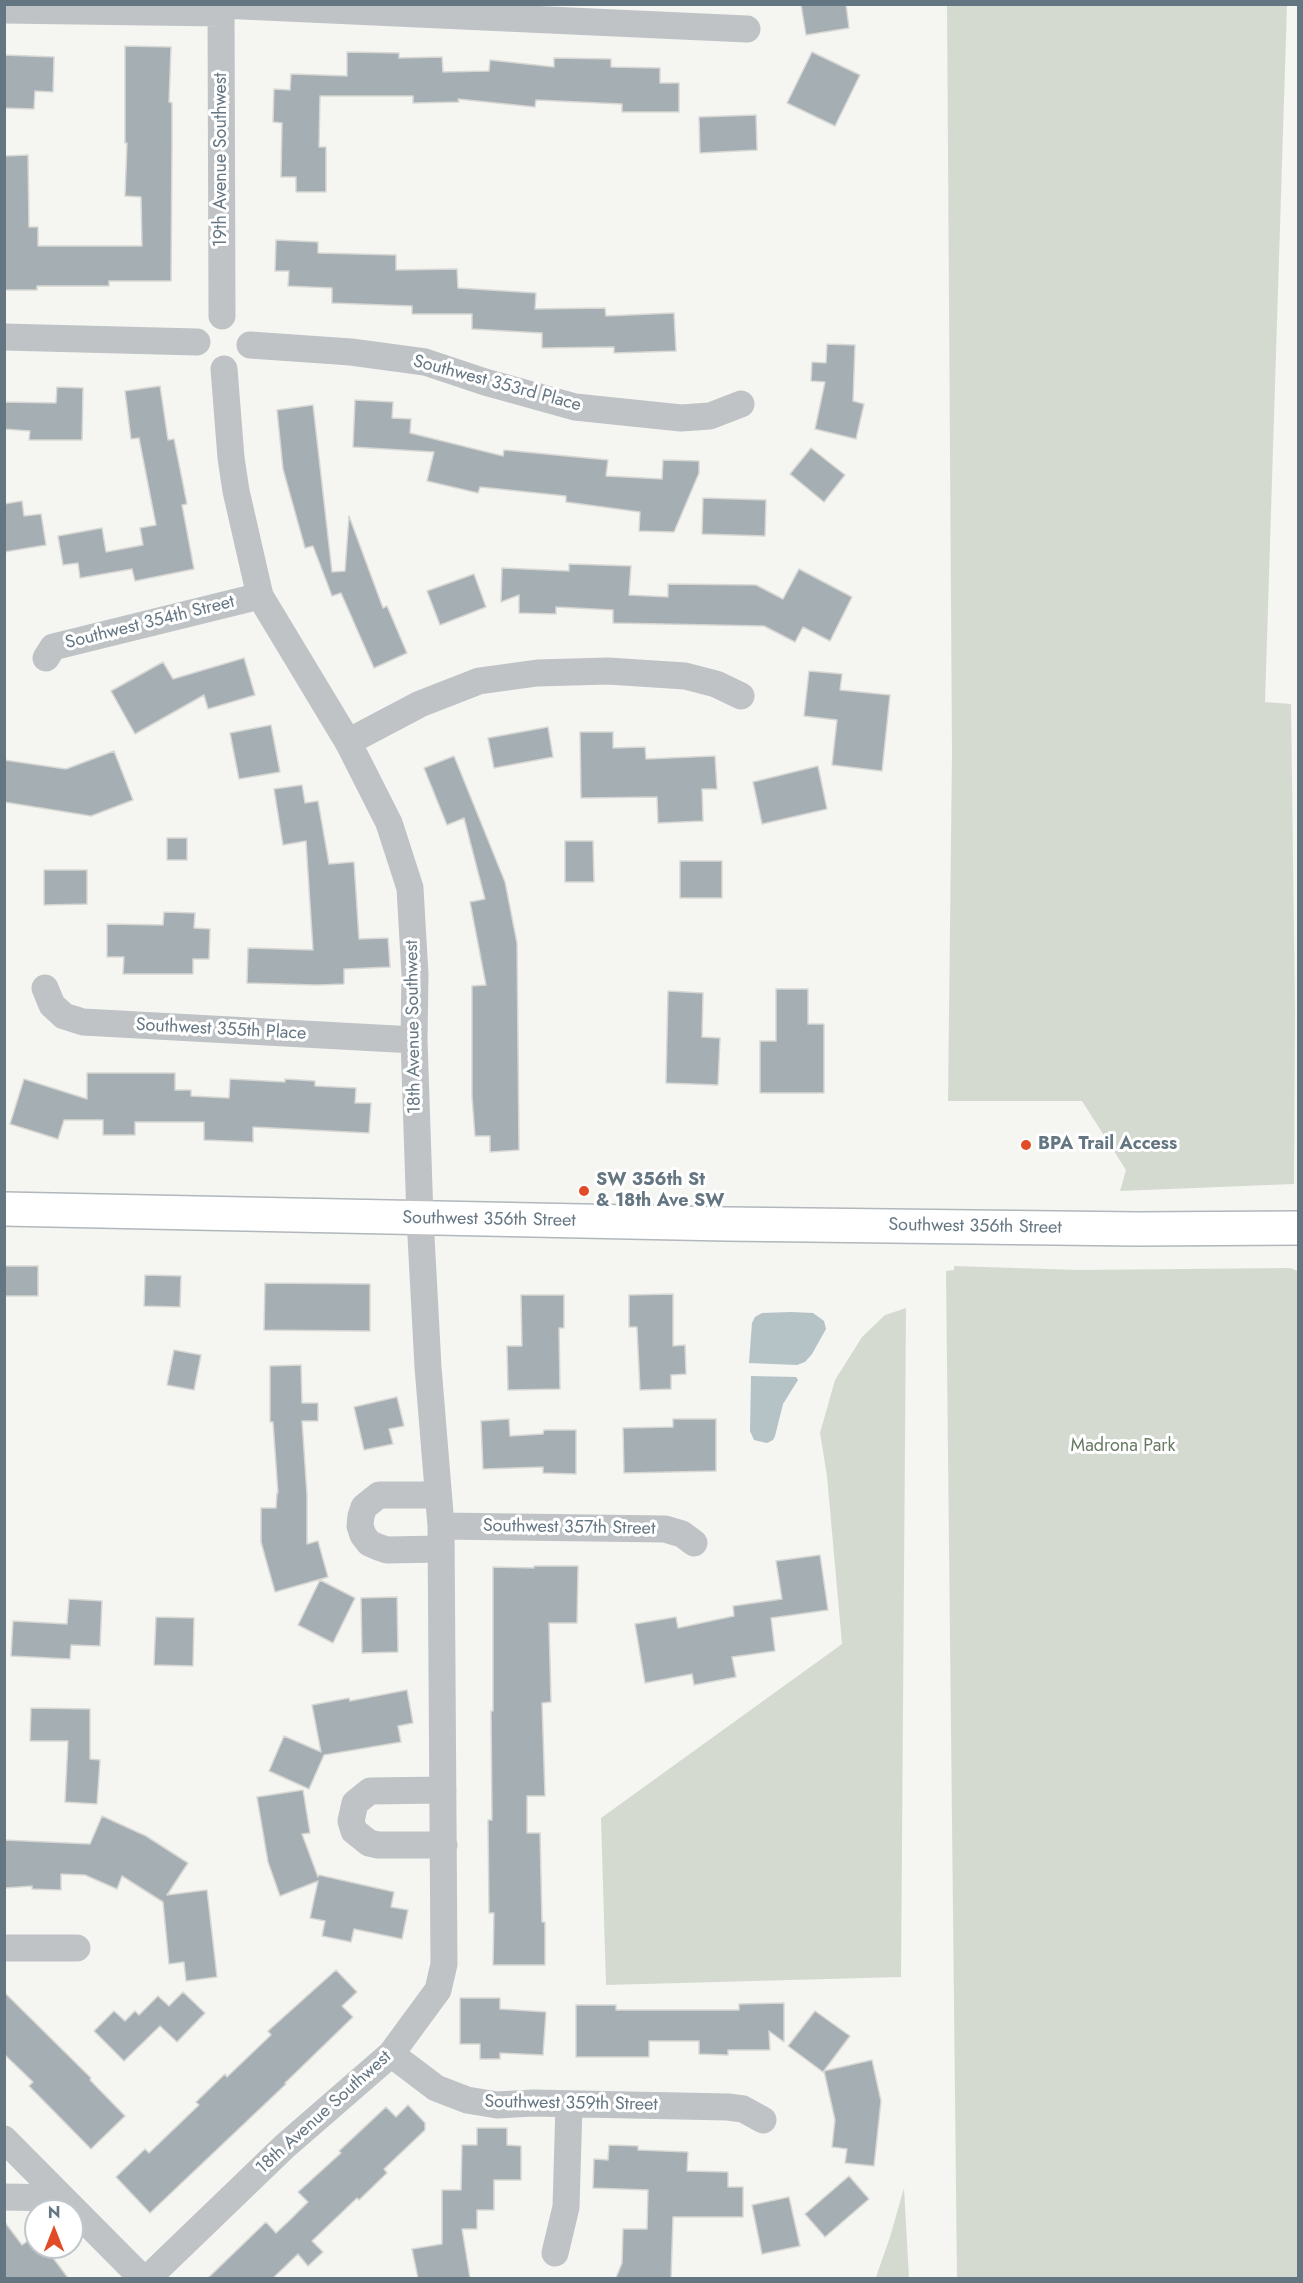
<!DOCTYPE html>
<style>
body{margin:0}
#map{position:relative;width:1303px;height:2283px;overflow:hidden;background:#f5f5f2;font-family:Jost,sans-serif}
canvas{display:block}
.frame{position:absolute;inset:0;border:6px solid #657683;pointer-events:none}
.north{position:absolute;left:24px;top:2199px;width:60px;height:60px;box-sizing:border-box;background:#fff;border:2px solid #c1c8cd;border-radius:50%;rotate:0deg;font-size:16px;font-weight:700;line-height:24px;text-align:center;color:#657683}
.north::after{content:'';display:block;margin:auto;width:21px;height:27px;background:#e14c26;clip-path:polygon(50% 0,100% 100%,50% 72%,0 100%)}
</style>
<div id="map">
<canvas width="1303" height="2283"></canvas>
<div class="frame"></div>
<div class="north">N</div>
</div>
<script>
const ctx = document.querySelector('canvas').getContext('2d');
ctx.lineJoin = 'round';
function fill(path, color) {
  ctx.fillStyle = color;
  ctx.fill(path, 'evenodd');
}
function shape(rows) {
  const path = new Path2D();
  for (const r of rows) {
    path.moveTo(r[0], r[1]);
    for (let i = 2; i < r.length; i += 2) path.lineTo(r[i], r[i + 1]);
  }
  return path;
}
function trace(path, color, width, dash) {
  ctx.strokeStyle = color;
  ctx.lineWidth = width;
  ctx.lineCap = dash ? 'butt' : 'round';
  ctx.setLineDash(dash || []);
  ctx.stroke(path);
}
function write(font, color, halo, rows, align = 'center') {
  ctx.font = font + ' Jost,sans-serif';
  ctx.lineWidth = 6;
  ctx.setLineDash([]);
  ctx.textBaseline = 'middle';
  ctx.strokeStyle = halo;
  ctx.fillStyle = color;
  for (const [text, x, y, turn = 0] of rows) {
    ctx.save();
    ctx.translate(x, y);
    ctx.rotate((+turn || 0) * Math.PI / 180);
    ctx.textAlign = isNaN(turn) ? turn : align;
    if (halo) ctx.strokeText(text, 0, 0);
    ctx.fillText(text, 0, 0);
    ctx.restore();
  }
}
const green = shape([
 [947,5,1287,5,1265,702,1291,704,1295,1012,1294,1184,1120,1191,1126,1170,1082,1101,948,1101,952,752],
 [954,1266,1078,1270,1290,1268,1298,1271,1298,2278,957,2278,946,1271,954,1270],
 [906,1308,901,1977,606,1985,601,1818,842,1644,827,1476,820,1433,835,1380,862,1337,885,1315],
 [904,2188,909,2278,842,2278,876,2277,890,2237]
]);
const water = shape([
 [791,1312,813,1313,824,1321,826,1329,812,1354,805,1362,797,1365,749,1363,752,1323,755,1317,762,1313],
 [751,1376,796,1377,798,1380,783,1404,775,1436,773,1440,767,1443,754,1440,750,1431]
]);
const building = shape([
 [801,4,846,4,849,28,806,35,801,4],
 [125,46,171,47,169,102,172,103,172,142,171,281,109,281,109,286,37,286,37,290,4,290,4,156,28,155,29,227,38,227,38,246,142,246,141,197,125,196,127,143,125,143,125,46],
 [347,52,399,53,399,58,442,57,443,72,489,71,490,60,554,67,554,58,611,59,611,67,660,68,660,83,679,83,679,112,622,112,622,104,536,100,535,107,458,99,459,102,413,103,413,96,320,96,319,147,326,147,326,192,296,192,296,177,281,177,282,123,273,122,274,89,290,90,291,74,347,76,347,52],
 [812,52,860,75,835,126,787,103,812,52],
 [4,55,54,57,53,92,35,91,34,109,4,108,4,55],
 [756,115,757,150,700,153,699,117,756,115],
 [276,240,318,242,318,253,396,255,396,270,457,269,458,288,536,293,535,309,605,308,606,316,674,313,676,351,614,353,614,347,542,348,542,333,472,329,472,314,412,314,412,306,332,303,332,288,288,286,289,271,275,271,276,240],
 [827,344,855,345,853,401,864,404,856,439,815,429,825,382,811,381,812,362,826,363,827,344],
 [160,386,168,440,174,439,187,504,182,505,194,569,135,581,132,569,80,578,78,563,63,565,58,536,102,528,106,552,143,545,140,528,156,525,139,438,131,439,125,391,160,386],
 [57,387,83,388,82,440,29,440,30,431,4,429,4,402,56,403,57,387],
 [355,400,393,402,392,418,411,419,410,433,503,456,504,450,608,460,606,476,662,479,663,460,699,461,699,473,674,532,639,531,640,512,566,502,566,496,480,487,478,493,427,481,434,452,353,447,355,400],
 [313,405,332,572,345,571,349,516,383,608,387,606,407,653,374,668,341,593,332,596,313,546,305,548,283,469,277,410,313,405],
 [811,448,845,475,824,502,790,474,811,448],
 [703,498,766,500,765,536,702,534,703,498],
 [22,501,24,516,41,514,46,545,4,552,4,504,22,501],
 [569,564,631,566,629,595,668,597,668,584,756,585,783,599,799,569,852,597,830,641,803,627,795,642,764,626,613,623,613,610,556,607,556,614,519,613,519,595,501,602,502,568,569,571,569,564],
 [474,574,486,607,440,625,427,591,474,574],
 [244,658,255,695,208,709,204,695,135,734,111,691,163,662,173,679,244,658],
 [809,671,842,674,840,690,890,695,882,771,832,765,837,720,804,716,809,671],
 [271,725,280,772,239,779,230,733,271,725],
 [548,727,553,757,494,768,488,738,548,727],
 [580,732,613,732,613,748,645,747,646,759,715,756,717,789,702,789,703,821,658,823,657,797,581,798,580,732],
 [114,751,133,800,91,816,4,802,4,760,66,769,114,751],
 [454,756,505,882,517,943,519,1150,490,1152,490,1136,475,1136,472,1096,472,986,486,985,470,902,485,899,464,818,447,825,424,768,454,756],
 [818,766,827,809,762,824,753,782,818,766],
 [302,785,305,803,318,801,329,864,354,862,359,939,388,938,390,967,344,969,344,984,317,985,247,983,248,948,313,950,306,841,283,845,274,789,302,785],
 [167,838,187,838,187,860,167,860,167,838],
 [565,841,593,841,594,882,565,882,565,841],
 [680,861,722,861,722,898,680,898,680,861],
 [44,870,87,870,87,904,44,905,44,870],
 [164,912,195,913,194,928,210,929,209,959,193,959,193,974,123,974,124,957,107,957,107,924,163,925,164,912],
 [776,989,808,989,808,1024,824,1024,824,1093,760,1093,760,1041,776,1041,776,989],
 [668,991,703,993,702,1037,720,1038,718,1085,666,1083,668,991],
 [87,1073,175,1073,175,1090,191,1090,191,1096,229,1098,230,1079,285,1082,285,1079,315,1081,315,1086,356,1088,355,1103,371,1103,369,1133,253,1127,253,1142,204,1140,204,1122,135,1122,135,1135,103,1135,103,1120,64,1120,58,1139,10,1124,24,1079,87,1099,87,1073],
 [4,1266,38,1266,38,1296,4,1296,4,1266],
 [145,1275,181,1276,180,1307,144,1306,145,1275],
 [265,1283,370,1284,370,1331,264,1330,265,1283],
 [673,1294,673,1346,685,1345,686,1374,671,1375,671,1389,640,1390,637,1327,629,1327,629,1295,673,1294],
 [521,1295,564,1295,564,1328,559,1328,560,1389,508,1390,507,1346,522,1346,521,1295],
 [174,1350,201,1355,194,1390,167,1385,174,1350],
 [301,1365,302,1403,318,1403,318,1421,302,1421,307,1495,307,1544,318,1541,328,1577,275,1592,261,1542,261,1508,276,1508,277,1493,278,1493,273,1422,270,1422,270,1366,301,1365],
 [397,1397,404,1426,389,1429,393,1444,364,1450,354,1407,397,1397],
 [509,1419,510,1436,543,1434,544,1430,576,1430,576,1474,543,1473,543,1467,483,1469,481,1421,509,1419],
 [673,1419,716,1419,716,1471,624,1473,623,1428,673,1427,673,1419],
 [820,1555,828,1610,771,1618,775,1651,732,1657,736,1677,694,1685,692,1674,645,1683,635,1624,676,1617,678,1628,734,1616,733,1606,782,1599,776,1561,820,1555],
 [534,1566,578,1566,577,1623,549,1623,551,1702,542,1703,545,1796,527,1796,527,1833,540,1833,542,1922,545,1922,545,1965,493,1965,494,1913,489,1913,488,1820,492,1820,491,1711,493,1711,493,1567,534,1568,534,1566],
 [320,1580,355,1598,333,1643,298,1625,320,1580],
 [397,1597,398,1652,362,1653,361,1598,397,1597],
 [69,1599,102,1601,100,1646,71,1645,70,1659,11,1656,13,1621,67,1624,69,1599],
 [156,1617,194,1618,193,1666,154,1665,156,1617],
 [407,1690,413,1723,398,1726,401,1742,324,1755,309,1789,269,1771,284,1736,321,1752,312,1705,349,1698,350,1701,407,1690],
 [31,1708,90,1709,90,1759,100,1760,97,1804,65,1802,68,1741,30,1741,31,1708],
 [303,1790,310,1833,302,1834,318,1877,319,1875,394,1892,391,1907,408,1910,402,1939,354,1929,351,1942,322,1936,325,1921,310,1918,318,1881,280,1896,268,1862,257,1797,303,1790],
 [102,1816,146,1836,188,1863,167,1895,207,1890,217,1977,186,1981,184,1962,169,1964,163,1902,122,1876,117,1889,85,1875,61,1874,61,1890,32,1889,32,1886,5,1888,4,1840,90,1844,102,1816],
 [336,1970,357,1992,342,2006,353,2017,285,2083,286,2084,150,2213,116,2177,145,2149,149,2153,199,2105,196,2102,225,2074,227,2077,271,2035,268,2031,336,1970],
 [4,1992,91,2078,90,2080,125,2116,91,2149,29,2086,33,2082,4,2054,4,1992],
 [183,1992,205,2013,177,2042,160,2026,124,2061,94,2031,114,2011,125,2021,135,2011,139,2015,158,1996,169,2006,183,1992],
 [460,1998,500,1998,500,2009,546,2012,543,2055,500,2053,500,2059,480,2059,480,2044,460,2044,460,1998],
 [784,2003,784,2042,769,2031,770,2050,728,2050,728,2055,699,2054,699,2041,649,2041,649,2057,576,2057,576,2005,616,2005,616,2010,739,2010,739,2004,784,2003],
 [815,2011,850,2036,823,2072,788,2046,815,2011],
 [872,2060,881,2101,874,2166,845,2163,847,2149,832,2147,835,2120,824,2071,872,2060],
 [408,2105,425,2123,425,2130,384,2169,387,2173,359,2200,357,2198,312,2241,323,2252,308,2266,298,2254,273,2278,208,2278,266,2222,276,2233,291,2219,308,2202,298,2192,341,2153,339,2151,386,2107,396,2117,408,2105],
 [477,2128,507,2128,507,2145,521,2146,521,2180,494,2180,494,2210,477,2210,477,2229,462,2229,470,2278,418,2278,412,2249,442,2244,442,2190,461,2190,462,2145,477,2145,477,2128],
 [609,2145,638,2146,638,2150,688,2152,687,2171,728,2172,728,2187,743,2187,743,2217,673,2217,671,2278,616,2278,622,2263,623,2229,647,2229,648,2190,593,2188,594,2159,608,2160,609,2145],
 [849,2176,869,2199,825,2237,805,2214,849,2176],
 [789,2197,800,2246,762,2254,752,2205,789,2197],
 [4,2221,22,2245,36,2235,36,2247,45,2247,68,2278,4,2278,4,2221]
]);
const street = shape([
 [221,4,222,316],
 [221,5,747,29],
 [4,10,221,13],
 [4,337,197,342],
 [250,345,351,352,425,362,485,382,575,407,681,418,710,416,741,404],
 [46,658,53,647,260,596],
 [348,742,420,704,479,681,537,673,608,671,685,676,716,684,741,696],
 [45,988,52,1005,64,1016,83,1022,414,1040],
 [438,1495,379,1495,364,1507,361,1516,360,1526,363,1535,369,1543,378,1547,387,1550,441,1549],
 [441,1526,665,1529,682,1534,694,1543],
 [443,1790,370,1791,355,1803,351,1821,354,1831,369,1843,378,1845,444,1845],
 [4,1948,77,1948],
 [391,2054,436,2088,467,2100,497,2105,533,2103,728,2107,743,2109,763,2120],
 [4,2139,142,2278],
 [4,2197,61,2198],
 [555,2253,566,2207,569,2105],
 [148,2278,285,2146,391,2054,438,1990,444,1964,441,1526,428,1367,420,1218,414,1040,415,975,410,888,389,823,348,742,260,596,236,491,231,458,224,369]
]);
const secondary = shape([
 [4,1209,726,1224,1137,1229,1298,1228]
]);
const markers = [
 [1026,1145,6,"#e14c26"],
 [584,1191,6,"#e14c26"]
];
const streetNames = [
 ["19th Avenue Southwest",222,160,-90],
 ["Southwest 353rd Place",497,384,15],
 ["Southwest 354th Street",150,623,-14],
 ["18th Avenue Southwest",414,1027,-91],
 ["Southwest 355th Place",221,1030,3],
 ["Southwest 356th Street",489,1220,1],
 ["Southwest 356th Street",975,1227,1],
 ["Southwest 357th Street",569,1528,1],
 ["Southwest 359th Street",571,2104,1],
 ["18th Avenue Southwest",324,2113,-42]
];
const poiNames = [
 ["BPA Trail Access",1038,1145],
 ["SW 356th St",596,1181],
 ["& 18th Ave SW",596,1202]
];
const parkNames = [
 ["Madrona Park",1123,1447]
];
fill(green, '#d5dad1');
fill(water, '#b5c2c6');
fill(building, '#a5aeb3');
trace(building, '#d7d7d4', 1.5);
trace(secondary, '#b1b7bb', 36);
trace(street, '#bfc3c6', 27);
trace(secondary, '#fff', 33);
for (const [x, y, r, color] of markers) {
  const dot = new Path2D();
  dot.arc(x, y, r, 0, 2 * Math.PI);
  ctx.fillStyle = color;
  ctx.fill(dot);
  trace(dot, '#fff', 2);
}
write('18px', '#657683', '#fff', streetNames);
write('bold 18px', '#657683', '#fff', poiNames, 'left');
write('18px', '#687a63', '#fff', parkNames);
</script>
